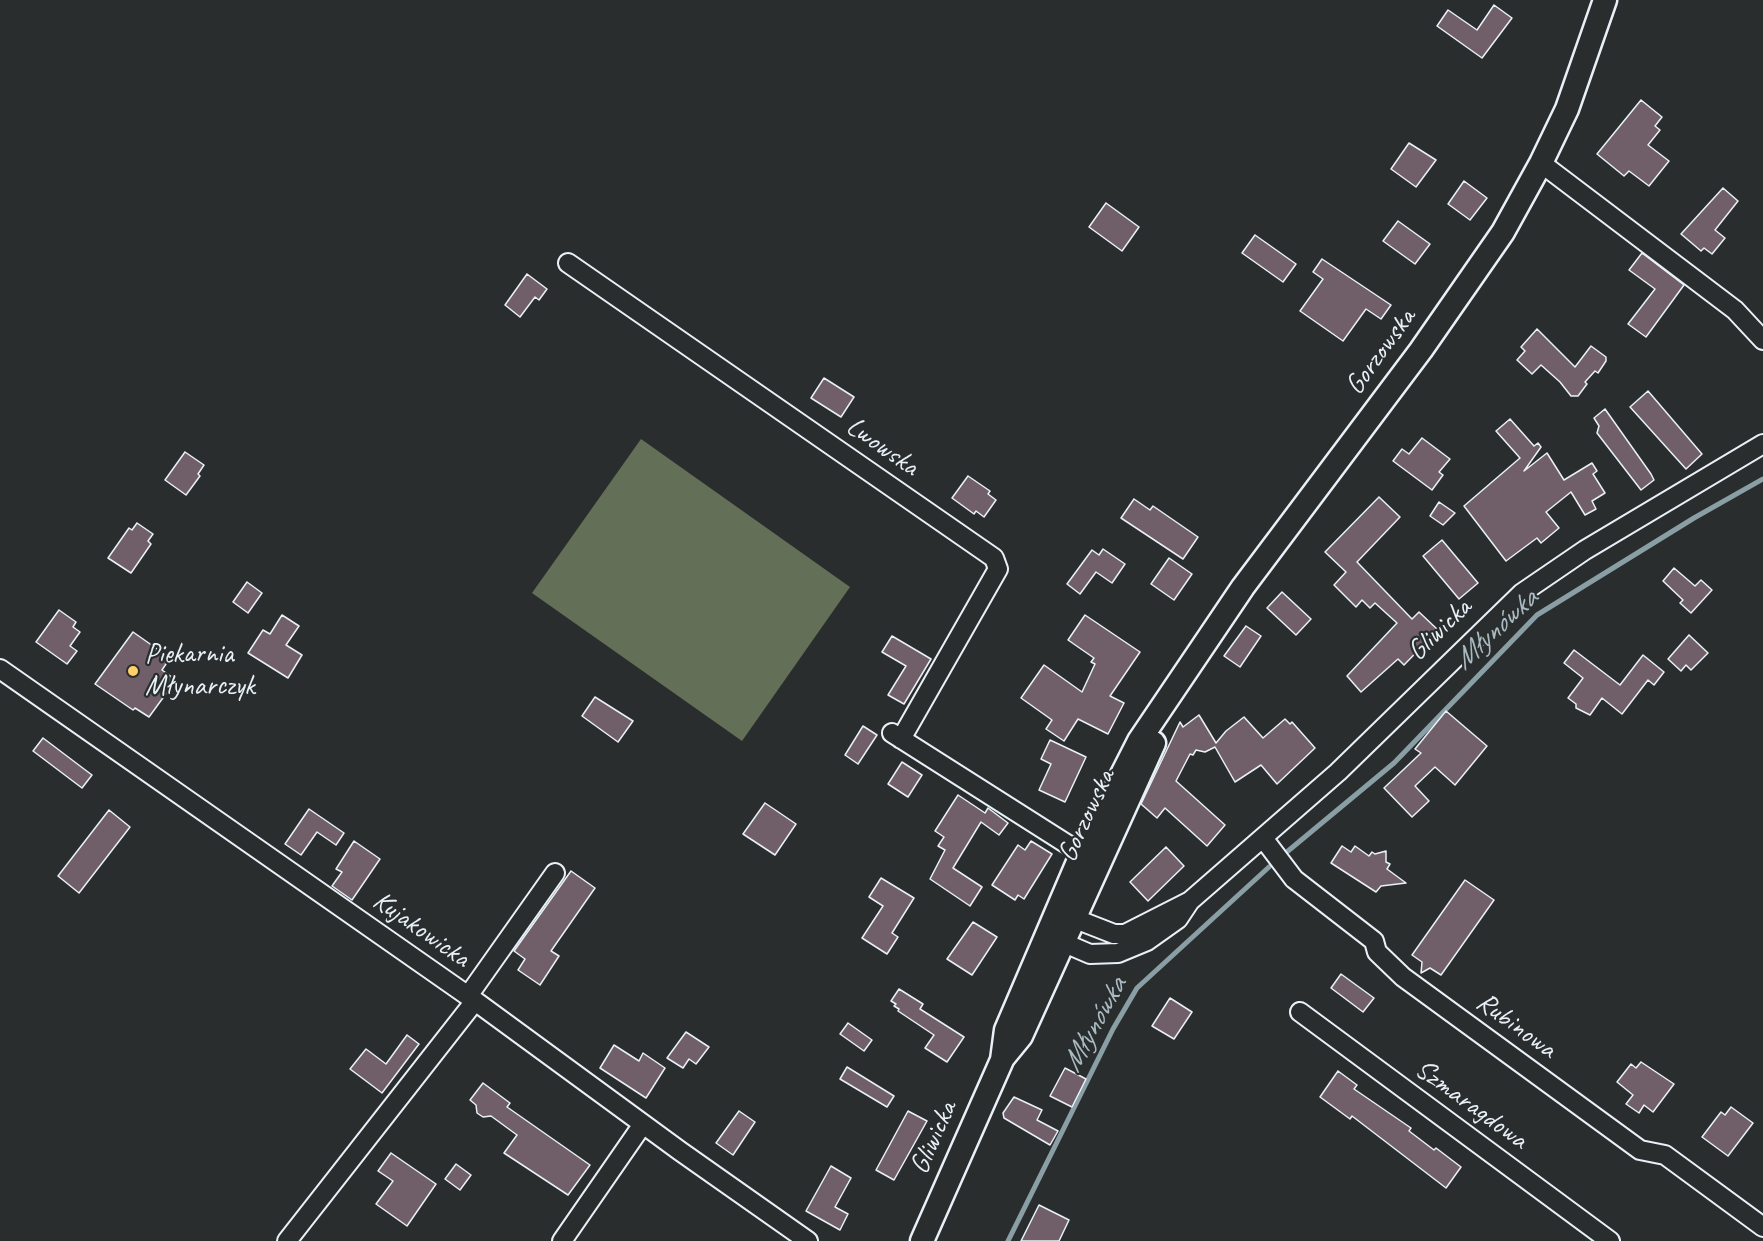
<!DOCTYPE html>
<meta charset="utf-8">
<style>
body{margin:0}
canvas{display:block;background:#2a2d2e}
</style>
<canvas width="1763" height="1241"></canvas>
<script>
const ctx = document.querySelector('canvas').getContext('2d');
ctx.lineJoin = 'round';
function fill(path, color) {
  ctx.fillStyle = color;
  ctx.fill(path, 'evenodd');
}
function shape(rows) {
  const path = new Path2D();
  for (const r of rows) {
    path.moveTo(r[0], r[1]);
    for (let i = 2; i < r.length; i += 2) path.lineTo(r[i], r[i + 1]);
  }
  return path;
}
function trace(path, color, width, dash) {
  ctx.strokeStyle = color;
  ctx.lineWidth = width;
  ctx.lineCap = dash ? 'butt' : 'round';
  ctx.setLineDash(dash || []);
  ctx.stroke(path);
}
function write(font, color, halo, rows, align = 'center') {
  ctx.font = font + ' Caveat,sans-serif';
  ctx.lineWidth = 4.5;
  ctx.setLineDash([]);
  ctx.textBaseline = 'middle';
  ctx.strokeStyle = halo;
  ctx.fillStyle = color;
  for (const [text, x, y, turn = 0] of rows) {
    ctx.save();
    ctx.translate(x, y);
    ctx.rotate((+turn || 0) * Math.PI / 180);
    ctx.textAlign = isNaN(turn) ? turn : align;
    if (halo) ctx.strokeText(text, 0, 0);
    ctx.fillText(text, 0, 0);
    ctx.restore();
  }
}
const green = shape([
 [641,439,850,587,742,741,532,593]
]);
const stream = shape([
 [1288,851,1394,763,1537,615,1694,518,1763,479],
 [1008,1241,1113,1029,1137,988,1269,867]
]);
const building = shape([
 [1494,5,1512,18,1482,58,1437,26,1448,10,1477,30,1494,5],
 [1641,100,1662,117,1655,126,1660,130,1648,145,1669,161,1649,186,1629,171,1624,176,1597,154,1641,100],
 [1409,143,1436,160,1416,187,1391,169,1409,143],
 [1464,181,1487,198,1470,220,1448,204,1464,181],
 [1723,188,1738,201,1715,230,1725,238,1712,254,1704,248,1701,251,1681,234,1723,188],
 [1106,203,1139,227,1122,251,1089,227,1106,203],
 [1398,221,1430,244,1415,264,1383,241,1398,221],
 [1255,235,1296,264,1283,282,1242,253,1255,235],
 [1642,253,1684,285,1646,337,1628,324,1655,289,1629,270,1642,253],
 [1322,259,1391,305,1381,319,1366,309,1343,341,1300,311,1323,279,1313,272,1322,259],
 [527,274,547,289,539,300,535,297,520,317,505,305,527,274],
 [1537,329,1575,367,1591,346,1606,357,1606,361,1598,373,1595,371,1585,382,1587,384,1578,396,1571,396,1560,382,1541,365,1532,374,1517,360,1525,351,1521,347,1537,329],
 [824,378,854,397,841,417,811,398,824,378],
 [1648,391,1702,454,1686,469,1630,407,1648,391],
 [1605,409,1651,474,1654,480,1641,490,1597,433,1599,426,1594,418,1605,409],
 [1510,419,1534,446,1538,443,1541,447,1524,471,1547,453,1564,480,1592,463,1597,471,1593,474,1605,493,1592,501,1596,509,1585,515,1571,492,1546,512,1559,528,1541,543,1537,538,1506,561,1464,506,1520,458,1496,431,1510,419],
 [1422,438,1450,459,1439,472,1443,475,1432,490,1393,461,1402,449,1409,454,1422,438],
 [185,452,204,465,198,474,200,476,186,495,165,480,185,452],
 [968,476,990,491,988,494,996,500,984,517,976,511,974,514,952,498,968,476],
 [1379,497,1400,517,1357,562,1412,619,1419,612,1438,630,1404,665,1398,659,1361,692,1347,676,1397,623,1375,603,1370,608,1362,600,1356,607,1334,585,1346,572,1325,552,1379,497],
 [1134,499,1150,510,1153,506,1198,537,1183,559,1121,518,1134,499],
 [1439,502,1455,513,1443,525,1430,516,1439,502],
 [137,523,153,534,148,541,151,544,131,573,108,558,129,528,132,530,137,523],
 [1442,540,1478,583,1459,599,1423,556,1442,540],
 [1103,549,1125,564,1112,583,1096,572,1080,594,1067,584,1092,550,1099,555,1103,549],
 [1169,558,1192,574,1174,600,1151,584,1169,558],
 [1674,568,1695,586,1701,580,1712,590,1691,613,1680,603,1683,600,1663,581,1674,568],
 [247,582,262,593,248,613,233,602,247,582],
 [1282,592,1311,619,1296,635,1267,608,1282,592],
 [59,610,76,622,73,627,80,632,70,646,77,651,67,664,36,642,59,610],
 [282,615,299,626,286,645,302,655,288,678,248,653,263,630,270,634,282,615],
 [1085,615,1140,652,1110,696,1124,703,1108,734,1078,719,1064,741,1046,729,1052,720,1021,698,1044,665,1082,692,1095,664,1091,662,1094,658,1068,640,1085,615],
 [1246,626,1261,636,1240,667,1224,656,1246,626],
 [133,632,170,658,162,670,176,680,149,717,135,708,133,710,95,684,133,632],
 [1689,635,1708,653,1691,670,1686,665,1681,671,1668,659,1689,635],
 [892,636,931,659,904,704,888,695,906,666,882,652,892,636],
 [1574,650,1620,685,1643,655,1664,672,1654,685,1648,680,1622,714,1602,698,1590,715,1576,708,1576,704,1568,698,1583,678,1564,663,1574,650],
 [595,697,633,721,618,742,582,716,595,697],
 [1446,711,1487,746,1455,785,1435,767,1415,786,1429,801,1412,817,1384,788,1421,753,1415,749,1446,711],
 [1199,715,1216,743,1226,731,1244,717,1263,738,1285,719,1290,724,1292,722,1315,748,1277,784,1261,765,1235,782,1215,747,1205,752,1196,750,1193,755,1190,754,1176,781,1225,825,1207,846,1165,808,1157,818,1141,804,1180,722,1183,727,1199,715],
 [863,726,877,735,858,764,845,755,863,726],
 [43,738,92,775,82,788,33,751,43,738],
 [1050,740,1086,757,1065,802,1039,790,1051,764,1041,759,1050,740],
 [902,762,922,775,908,797,888,784,902,762],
 [958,795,985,813,988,808,1008,823,999,835,981,822,953,868,982,887,970,906,930,879,945,850,938,846,944,837,935,831,958,795],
 [765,803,796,824,775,855,743,834,765,803],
 [309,809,344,833,336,845,317,832,301,855,285,844,309,809],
 [109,810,130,827,79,893,58,876,109,810],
 [354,841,380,859,352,900,332,886,342,872,336,869,354,841],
 [1031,841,1052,854,1024,899,1018,895,1015,900,992,885,1018,845,1025,850,1031,841],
 [1342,846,1351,852,1355,846,1369,856,1372,852,1375,854,1386,851,1386,862,1390,864,1387,869,1406,883,1381,886,1376,892,1331,863,1342,846],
 [1166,847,1184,866,1148,901,1130,882,1166,847],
 [571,871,595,888,551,951,559,956,540,985,518,970,525,959,514,951,571,871],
 [881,878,914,898,892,933,898,937,887,954,862,938,883,906,869,897,881,878],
 [1465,880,1494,900,1441,975,1430,968,1421,973,1422,962,1412,955,1465,880],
 [973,922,997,937,972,975,947,959,973,922],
 [1341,974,1374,998,1363,1012,1331,988,1341,974],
 [899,989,923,1004,920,1009,964,1037,947,1062,925,1048,934,1035,898,1011,899,1009,894,1006,896,1004,891,1001,899,989],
 [1170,998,1192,1012,1174,1039,1152,1026,1170,998],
 [848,1023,872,1040,864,1051,840,1034,848,1023],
 [686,1032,709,1047,696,1064,689,1059,683,1068,667,1058,686,1032],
 [407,1035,419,1044,382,1093,350,1069,366,1049,386,1064,407,1035],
 [614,1045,639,1061,643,1053,665,1068,646,1098,600,1068,614,1045],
 [1641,1062,1674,1084,1653,1112,1644,1105,1639,1113,1626,1104,1633,1095,1617,1082,1631,1064,1636,1068,1641,1062],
 [847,1067,894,1096,887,1107,840,1079,847,1067],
 [1065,1068,1086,1079,1072,1107,1050,1096,1065,1068],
 [1338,1071,1357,1085,1354,1089,1411,1128,1409,1131,1434,1150,1436,1148,1461,1167,1446,1188,1352,1116,1350,1119,1320,1097,1338,1071],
 [483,1083,510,1103,507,1107,590,1165,568,1195,504,1153,517,1135,491,1116,483,1117,477,1113,476,1105,470,1100,483,1083],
 [1014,1097,1042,1110,1037,1120,1058,1131,1050,1145,1004,1118,1003,1113,1014,1097],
 [1731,1107,1753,1123,1728,1156,1702,1137,1721,1112,1725,1115,1731,1107],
 [739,1111,755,1122,733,1155,716,1143,739,1111],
 [908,1111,927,1121,894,1180,876,1170,908,1111],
 [391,1153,436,1184,407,1226,376,1204,393,1181,378,1171,391,1153],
 [456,1164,471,1175,460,1190,445,1179,456,1164],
 [831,1166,851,1178,835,1207,848,1214,840,1230,806,1211,831,1166],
 [1039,1205,1069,1220,1059,1241,1021,1241,1039,1205]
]);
const minor = shape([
 [1541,163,1735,310,1763,340],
 [568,263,994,558,998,569,901,739],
 [0,669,471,998,680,1151,808,1241],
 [892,733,1092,860],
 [1263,838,1294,879,1374,941,1377,952,1403,977,1640,1150,1665,1155,1763,1227],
 [1190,901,1125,934,1114,934,1073,918,1052,925,1062,942,1090,954,1118,953,1147,941,1178,919,1190,901,1338,772,1522,593,1585,550,1763,444],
 [468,996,555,873],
 [1300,1012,1610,1241],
 [287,1241,475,1001],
 [562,1241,643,1124]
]);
const major = shape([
 [1003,1058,1021,1036,1154,743],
 [922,1241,1002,1060,1006,1030,1081,855,1139,741,1243,587,1421,350,1503,232,1541,163,1567,109,1605,0]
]);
const markers = [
 [133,671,6,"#ffd166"]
];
const streetNames = [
 ["Gorzowska",1381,352,-54],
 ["Lwowska",882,447,35],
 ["Gliwicka",1440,630,-44],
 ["Gorzowska",1087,816,-65],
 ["Kujakowicka",421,930,35],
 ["Rubinowa",1516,1026,36],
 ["Szmaragdowa",1471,1105,36],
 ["Gliwicka",934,1138,-66]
];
const poiNames = [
 ["Piekarnia",145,655],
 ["Młynarczyk",145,687]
];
const waterNames = [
 ["Młynówka",1496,630,-43],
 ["Młynówka",1095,1025,-61]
];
fill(green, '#636f56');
trace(stream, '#899ea5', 5);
fill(building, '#705f68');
trace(building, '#e8f1f8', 1.5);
trace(minor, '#e8f1f8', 22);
trace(major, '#e8f1f8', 27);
trace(minor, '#2a2d2e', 18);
trace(major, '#2a2d2e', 22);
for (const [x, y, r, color] of markers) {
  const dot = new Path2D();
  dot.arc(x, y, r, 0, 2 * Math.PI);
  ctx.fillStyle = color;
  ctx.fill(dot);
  trace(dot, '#2a2d2e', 2);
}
write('28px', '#e8f1f8', '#2a2d2e', streetNames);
write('28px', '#e8f1f8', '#2a2d2e', poiNames, 'left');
write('italic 30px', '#a9bac1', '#2a2d2e', waterNames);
</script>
